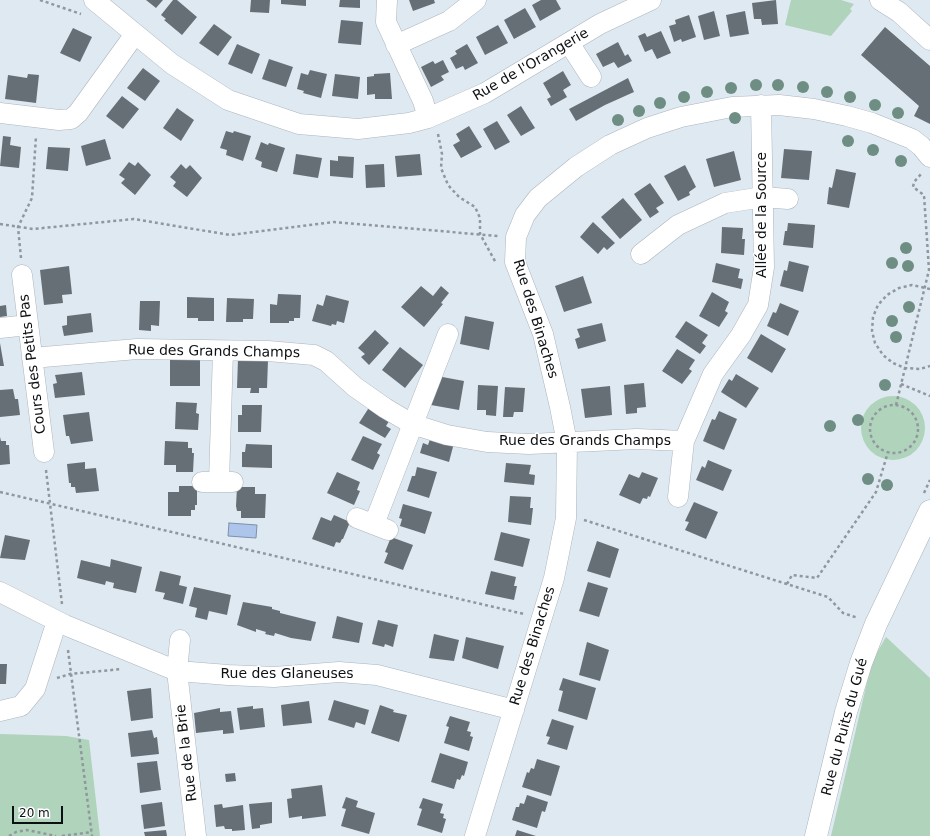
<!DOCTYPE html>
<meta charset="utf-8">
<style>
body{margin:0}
#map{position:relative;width:930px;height:836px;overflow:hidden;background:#dfe9f1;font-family:"DejaVu Sans",sans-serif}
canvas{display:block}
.scale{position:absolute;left:12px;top:806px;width:51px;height:18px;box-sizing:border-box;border:2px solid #0d1013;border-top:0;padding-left:5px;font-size:12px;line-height:14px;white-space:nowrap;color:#0d1013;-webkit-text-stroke:3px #fff;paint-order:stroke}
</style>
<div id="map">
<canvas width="930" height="836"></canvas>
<div class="scale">20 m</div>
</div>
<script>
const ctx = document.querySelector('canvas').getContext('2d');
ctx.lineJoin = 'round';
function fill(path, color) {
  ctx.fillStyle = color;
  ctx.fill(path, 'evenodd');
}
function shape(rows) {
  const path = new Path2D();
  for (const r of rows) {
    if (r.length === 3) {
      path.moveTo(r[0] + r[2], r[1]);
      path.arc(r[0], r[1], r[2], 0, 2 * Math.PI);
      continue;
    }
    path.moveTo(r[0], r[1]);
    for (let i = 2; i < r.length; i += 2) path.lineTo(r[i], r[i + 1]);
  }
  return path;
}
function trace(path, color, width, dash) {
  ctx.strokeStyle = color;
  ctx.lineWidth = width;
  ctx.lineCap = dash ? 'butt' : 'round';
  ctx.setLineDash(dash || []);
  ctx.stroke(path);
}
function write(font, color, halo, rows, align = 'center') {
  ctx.font = font + ' "DejaVu Sans",sans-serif';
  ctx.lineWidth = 3;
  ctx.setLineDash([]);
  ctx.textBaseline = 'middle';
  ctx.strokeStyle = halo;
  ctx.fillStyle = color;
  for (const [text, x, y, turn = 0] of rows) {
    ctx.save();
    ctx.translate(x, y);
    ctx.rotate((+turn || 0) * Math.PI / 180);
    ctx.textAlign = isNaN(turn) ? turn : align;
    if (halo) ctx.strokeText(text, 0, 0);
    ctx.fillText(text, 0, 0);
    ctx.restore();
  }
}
const green = shape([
 [791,0,841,0,854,4,850,9,852,11,831,36,785,25],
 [893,428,32],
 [886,637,930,678,930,836,831,836,872,661],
 [0,734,66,736,89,740,100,836,0,836]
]);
const water = shape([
 [229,523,257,525,256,538,228,536,229,523]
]);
const building = shape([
 [146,0,163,0,156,8],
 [173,0,177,0,197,17,182,35,164,20,166,19,161,15],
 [251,0,270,0,269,13,250,12],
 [281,0,306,0,306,6,281,4],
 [340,0,360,0,360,8,339,7],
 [409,0,434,0,435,3,413,11],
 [541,0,556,0,561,9,540,21,532,5],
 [776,0,778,24,762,25,761,19,754,19,752,3],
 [525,8,536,27,514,39,504,20],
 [714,11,720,36,704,40,698,16],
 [745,11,749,34,730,37,726,15],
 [689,15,696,37,682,42,681,39,674,42,669,26,676,24,675,20],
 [341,20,363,22,361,45,338,43],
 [214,24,232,37,218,56,199,43],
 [498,25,508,43,485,55,476,37],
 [885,27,930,66,930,124,914,116,919,106,861,55],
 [73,28,92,37,80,62,60,53],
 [661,31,671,53,657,59,652,49,645,52,638,36,645,33,647,37],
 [618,42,625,56,628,54,632,61,618,68,614,62,603,67,596,54],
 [237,44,260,54,252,74,228,64],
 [467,44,478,63,465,70,463,66,456,69,450,58,457,54,455,51],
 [269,59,293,67,286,87,262,79],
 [443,60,449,72,441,76,444,80,431,87,421,67,433,61,435,64],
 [143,68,160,81,145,101,127,88],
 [310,70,327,74,321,98,303,93,304,91,297,89,301,73,308,75],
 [563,71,571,85,563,90,567,97,551,106,547,99,551,97,543,83],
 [390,73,392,99,375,99,375,94,367,95,367,77,374,76,374,74],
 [28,74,39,75,36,103,5,99,8,75,27,78],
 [335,74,360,77,358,99,332,96],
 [628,78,634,92,605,105,576,121,569,109],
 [122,96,139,109,123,129,106,116],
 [521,106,535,128,521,136,507,115],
 [177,108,194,120,181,141,163,128],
 [497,121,510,142,495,150,483,129],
 [469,126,482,147,461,158,453,145,460,141,456,134],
 [226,131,233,133,234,131,251,136,243,161,226,155,227,150,220,148],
 [3,136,11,137,10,145,21,147,19,168,0,166],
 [105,139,111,159,86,166,81,146],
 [261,142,268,145,269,143,285,148,277,172,261,167,262,162,255,159],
 [48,147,70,148,68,171,46,169],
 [784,149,812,151,809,180,781,178],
 [734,151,741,180,714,187,706,159],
 [296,154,322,158,318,178,293,174],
 [420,154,422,175,397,177,395,156],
 [338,156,354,157,353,178,330,176,330,160,338,161],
 [129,162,135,166,138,162,151,175,135,195,121,183,125,179,119,175],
 [181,164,186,169,190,165,202,178,187,197,173,186,176,182,170,177],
 [384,164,385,187,366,188,365,165],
 [685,165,696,187,689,192,690,195,678,201,664,176],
 [836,169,856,173,849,208,827,204,829,187,832,188],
 [650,183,664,203,656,208,659,212,650,218,634,194],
 [623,198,642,220,620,239,601,217],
 [593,222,615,243,607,250,604,247,598,254,580,237],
 [788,223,815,225,813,248,783,245,785,231,787,231],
 [722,227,743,228,742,239,745,239,744,255,721,253],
 [789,261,809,266,803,292,780,286,784,270,787,271],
 [716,263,740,269,738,278,743,279,741,289,712,282],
 [69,266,72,294,62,295,63,303,44,305,40,270],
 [583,276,592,303,564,312,555,286],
 [421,286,433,296,441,286,449,293,441,303,443,304,424,327,401,307],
 [712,292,729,302,725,311,728,313,719,327,699,316],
 [278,294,301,295,300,318,294,318,294,321,289,321,289,323,270,323,270,304,277,305],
 [326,295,349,301,344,323,337,321,336,325,332,324,331,326,312,321,317,304,323,306],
 [187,297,214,298,214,321,198,321,198,318,187,318],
 [227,298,254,299,253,319,243,319,243,322,226,322],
 [140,301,160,301,159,326,151,325,151,331,139,330],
 [780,303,799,311,788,336,767,326,773,312,776,313],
 [6,305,7,316,0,317,0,306],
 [91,313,93,332,64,336,62,326,67,325,67,316],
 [465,316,494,322,489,350,460,344],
 [686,321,708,335,702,343,706,346,700,354,675,337],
 [602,323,606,341,578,349,575,339,580,337,577,329],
 [375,330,389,343,369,365,361,357,365,354,358,348],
 [761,334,786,349,772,373,747,358],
 [0,343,4,366,0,366],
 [400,347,423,365,405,388,382,370],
 [677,349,695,360,689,369,692,371,682,384,662,371],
 [170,358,200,358,200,386,170,386],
 [238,359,268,360,267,388,259,388,259,393,250,393,251,388,237,388],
 [82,372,85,395,55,398,53,384,57,383,55,375],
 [736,374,759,388,746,408,721,392,729,379,732,381],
 [437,376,464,381,459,410,431,405],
 [644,383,646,407,637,408,637,413,626,414,624,385],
 [478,385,498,386,496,416,486,415,486,410,477,410],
 [610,386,612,415,585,418,581,389],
 [505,387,525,388,523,412,514,412,513,417,503,417],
 [13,389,15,399,18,399,20,415,0,417,0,390],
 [176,402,197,403,196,413,199,414,198,430,175,429],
 [242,405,262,405,261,432,238,432,238,415,242,415],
 [370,406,391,418,386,426,391,429,385,438,359,423],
 [719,411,737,419,724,450,703,441,712,419,715,420],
 [89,412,93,441,71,444,69,436,66,436,63,415],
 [363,436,382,444,377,453,380,455,373,470,351,460],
 [431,436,454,443,449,462,420,453,423,443,428,445],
 [0,437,1,441,6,441,6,445,9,445,10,464,0,465],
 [165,441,188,442,188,448,192,448,192,453,194,453,193,472,176,472,176,465,164,465],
 [246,444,272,445,272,468,242,467,242,452,245,452],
 [708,460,732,470,723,491,696,480,702,466,705,468],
 [85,462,85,469,96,468,99,491,76,493,75,487,71,487,71,483,69,483,67,464],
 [506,463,531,465,529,474,535,475,534,485,504,482],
 [417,467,437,472,429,498,407,491,412,476,415,476],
 [337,472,360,482,357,490,360,491,354,505,327,493],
 [642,472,658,478,650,497,648,496,647,499,643,498,640,504,619,495,629,474,639,478],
 [179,486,197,486,197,505,195,505,195,510,191,510,191,516,168,516,168,492,179,492],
 [237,487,255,487,255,494,266,494,265,518,241,518,241,511,237,511,236,506],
 [510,496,531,497,530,508,533,508,531,525,508,522],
 [694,502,718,512,706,539,685,530,689,522,685,521],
 [403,504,432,512,425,534,400,526,402,519,399,518],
 [334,515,350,522,343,539,342,539,340,543,336,542,334,547,312,539,321,517,331,521],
 [501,532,530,539,523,567,494,560],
 [5,535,30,540,25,560,0,558],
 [391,537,413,545,403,570,384,563,388,553,385,552],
 [597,541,619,549,610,578,587,571],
 [111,559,142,567,136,593,113,588,114,583,106,581,105,585,77,578,81,560,110,567],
 [160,571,181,576,179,585,187,587,183,604,163,599,165,593,155,591],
 [491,571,516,577,514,586,517,586,514,600,485,594],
 [588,582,608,588,599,617,579,611],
 [194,587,231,595,227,615,209,611,207,620,195,617,197,608,189,606],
 [243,602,272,607,272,609,280,611,280,613,316,622,311,641,291,638,275,633,274,636,265,634,266,632,256,629,256,632,237,625],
 [337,616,363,623,359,643,332,638],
 [378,620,398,625,393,647,385,644,384,647,372,644],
 [434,634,459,640,454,661,429,658],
 [466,637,504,646,498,669,462,658],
 [587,642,609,650,600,681,579,675],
 [0,664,7,664,6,684,0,684],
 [563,678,596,688,587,720,558,711,563,691,559,690],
 [151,688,153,718,131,721,127,691],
 [334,700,369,710,365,725,356,722,354,728,328,720],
 [309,701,312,723,283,726,281,705],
 [380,705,394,710,393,712,407,715,399,742,371,733],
 [253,706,253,709,263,708,265,727,240,730,237,708],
 [220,708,220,712,231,711,234,733,223,734,223,730,196,733,194,713],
 [450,716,470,722,467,731,471,732,470,736,473,737,469,751,444,743,449,727,446,726],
 [552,719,574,726,567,750,547,744,550,737,546,736],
 [152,730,154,738,157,737,159,754,131,757,128,733],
 [440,753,468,762,464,776,462,775,460,780,457,779,454,789,431,782],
 [537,759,560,766,551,796,522,787,527,772,529,773,531,768,534,769],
 [157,761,161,790,140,793,137,763],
 [235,773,236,781,226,782,225,774],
 [322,785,326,816,302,819,302,816,289,818,287,799,292,798,291,789],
 [527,795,548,802,545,812,542,811,537,828,512,820,516,807,519,807,520,803,524,804],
 [346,797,358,801,356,807,375,813,369,834,341,826,346,809,342,808],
 [423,798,443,804,440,813,444,814,443,818,446,819,442,833,417,825,422,809,419,808],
 [162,802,165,826,144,829,141,805],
 [272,802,272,823,260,825,260,828,252,829,249,804],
 [222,804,223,808,243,805,245,830,232,831,232,829,225,829,224,826,216,827,214,805],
 [166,830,167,836,145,836,144,832],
 [517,830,536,836,515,836]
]);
const path = shape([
 [40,0,81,14],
 [438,134,442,154,441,168,448,185,459,197,475,207,480,218,480,234,496,263],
 [0,224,33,229,134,219,230,235,334,222,498,236],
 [21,258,18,227,32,198,36,136],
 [930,289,912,285,899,288,887,295,878,305,873,317,872,331,875,343,883,355,893,363,905,368,920,369,930,366],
 [901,384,930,396],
 [894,429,24],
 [896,405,929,270,924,195,913,187,914,182,922,173],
 [46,470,62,604],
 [0,492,524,614],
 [924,493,930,480],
 [584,520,828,597,843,613,858,618],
 [787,584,792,575,817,578,876,492,888,452],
 [68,650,92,836],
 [57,678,70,674,122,669],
 [9,836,16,832,27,830,56,836],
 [62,836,92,832]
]);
const minor = shape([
 [94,0,172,64,228,100,299,124,358,129,409,123,428,118,485,93,600,24,651,0],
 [387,0,386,22,423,101,428,118],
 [880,0,899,12,930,40],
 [569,43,591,77],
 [396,45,449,21,476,0],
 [0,113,59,120,71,119,78,113,135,34],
 [641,254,678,225,725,203,763,197,788,199],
 [22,275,44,452],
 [0,328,28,325],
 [32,358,137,349,268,351,314,355,326,361,355,387,385,408,412,424,447,435,487,442,529,444,637,439,684,441],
 [202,482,233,482],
 [219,482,223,351],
 [678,497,684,441,713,374,741,335,758,305,764,267,761,105],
 [357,518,388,530],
 [374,524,448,334],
 [0,592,65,625,177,671,228,675,274,677,339,672,377,675,514,710],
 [180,640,177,671,196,836],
 [0,711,21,706,35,689,57,621],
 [475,836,554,578,566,518,567,443,560,407,543,334,515,262,516,237,525,215,538,198,576,167,610,145,647,128,681,117,732,107,779,105,814,109,847,116,872,123,912,139,921,146,930,157]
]);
const major = shape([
 [816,836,846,712,861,663,876,624,930,511]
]);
const trees = [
 [756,85],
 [778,85],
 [803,87],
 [731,88],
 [707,92],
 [827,92],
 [684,97],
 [850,97],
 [660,103],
 [875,105],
 [639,111],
 [898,113],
 [735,118],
 [618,120],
 [848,141],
 [873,150],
 [901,161],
 [906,248],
 [892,263],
 [908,266],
 [909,307],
 [892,321],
 [896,337],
 [885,385],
 [858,420],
 [830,426],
 [868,479],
 [887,485]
];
const streetNames = [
 ["Rue de l'Orangerie",531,65,-30],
 ["Allée de la Source",762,215,-90],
 ["Rue des Binaches",535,319,73],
 ["Rue des Grands Champs",214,352,1],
 ["Cours des Petits Pas",33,364,-97],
 ["Rue des Grands Champs",585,441],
 ["Rue des Binaches",533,646,-73],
 ["Rue des Glaneuses",287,674],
 ["Rue du Puits du Gué",845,727,-75],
 ["Rue de la Brie",187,753,-97]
];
fill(green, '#afd3bb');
fill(water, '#adc5ea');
trace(water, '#7d8faa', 1);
fill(building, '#676f76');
trace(minor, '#acb5bd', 21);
trace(major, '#acb5bd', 23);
trace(path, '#90979d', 2.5, [3, 3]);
trace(minor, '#fff', 20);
trace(major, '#fff', 22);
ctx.fillStyle = '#6e8e83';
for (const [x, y] of trees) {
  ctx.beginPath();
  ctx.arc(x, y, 6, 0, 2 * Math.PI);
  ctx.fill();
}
write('14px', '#0d1013', '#fff', streetNames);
</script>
